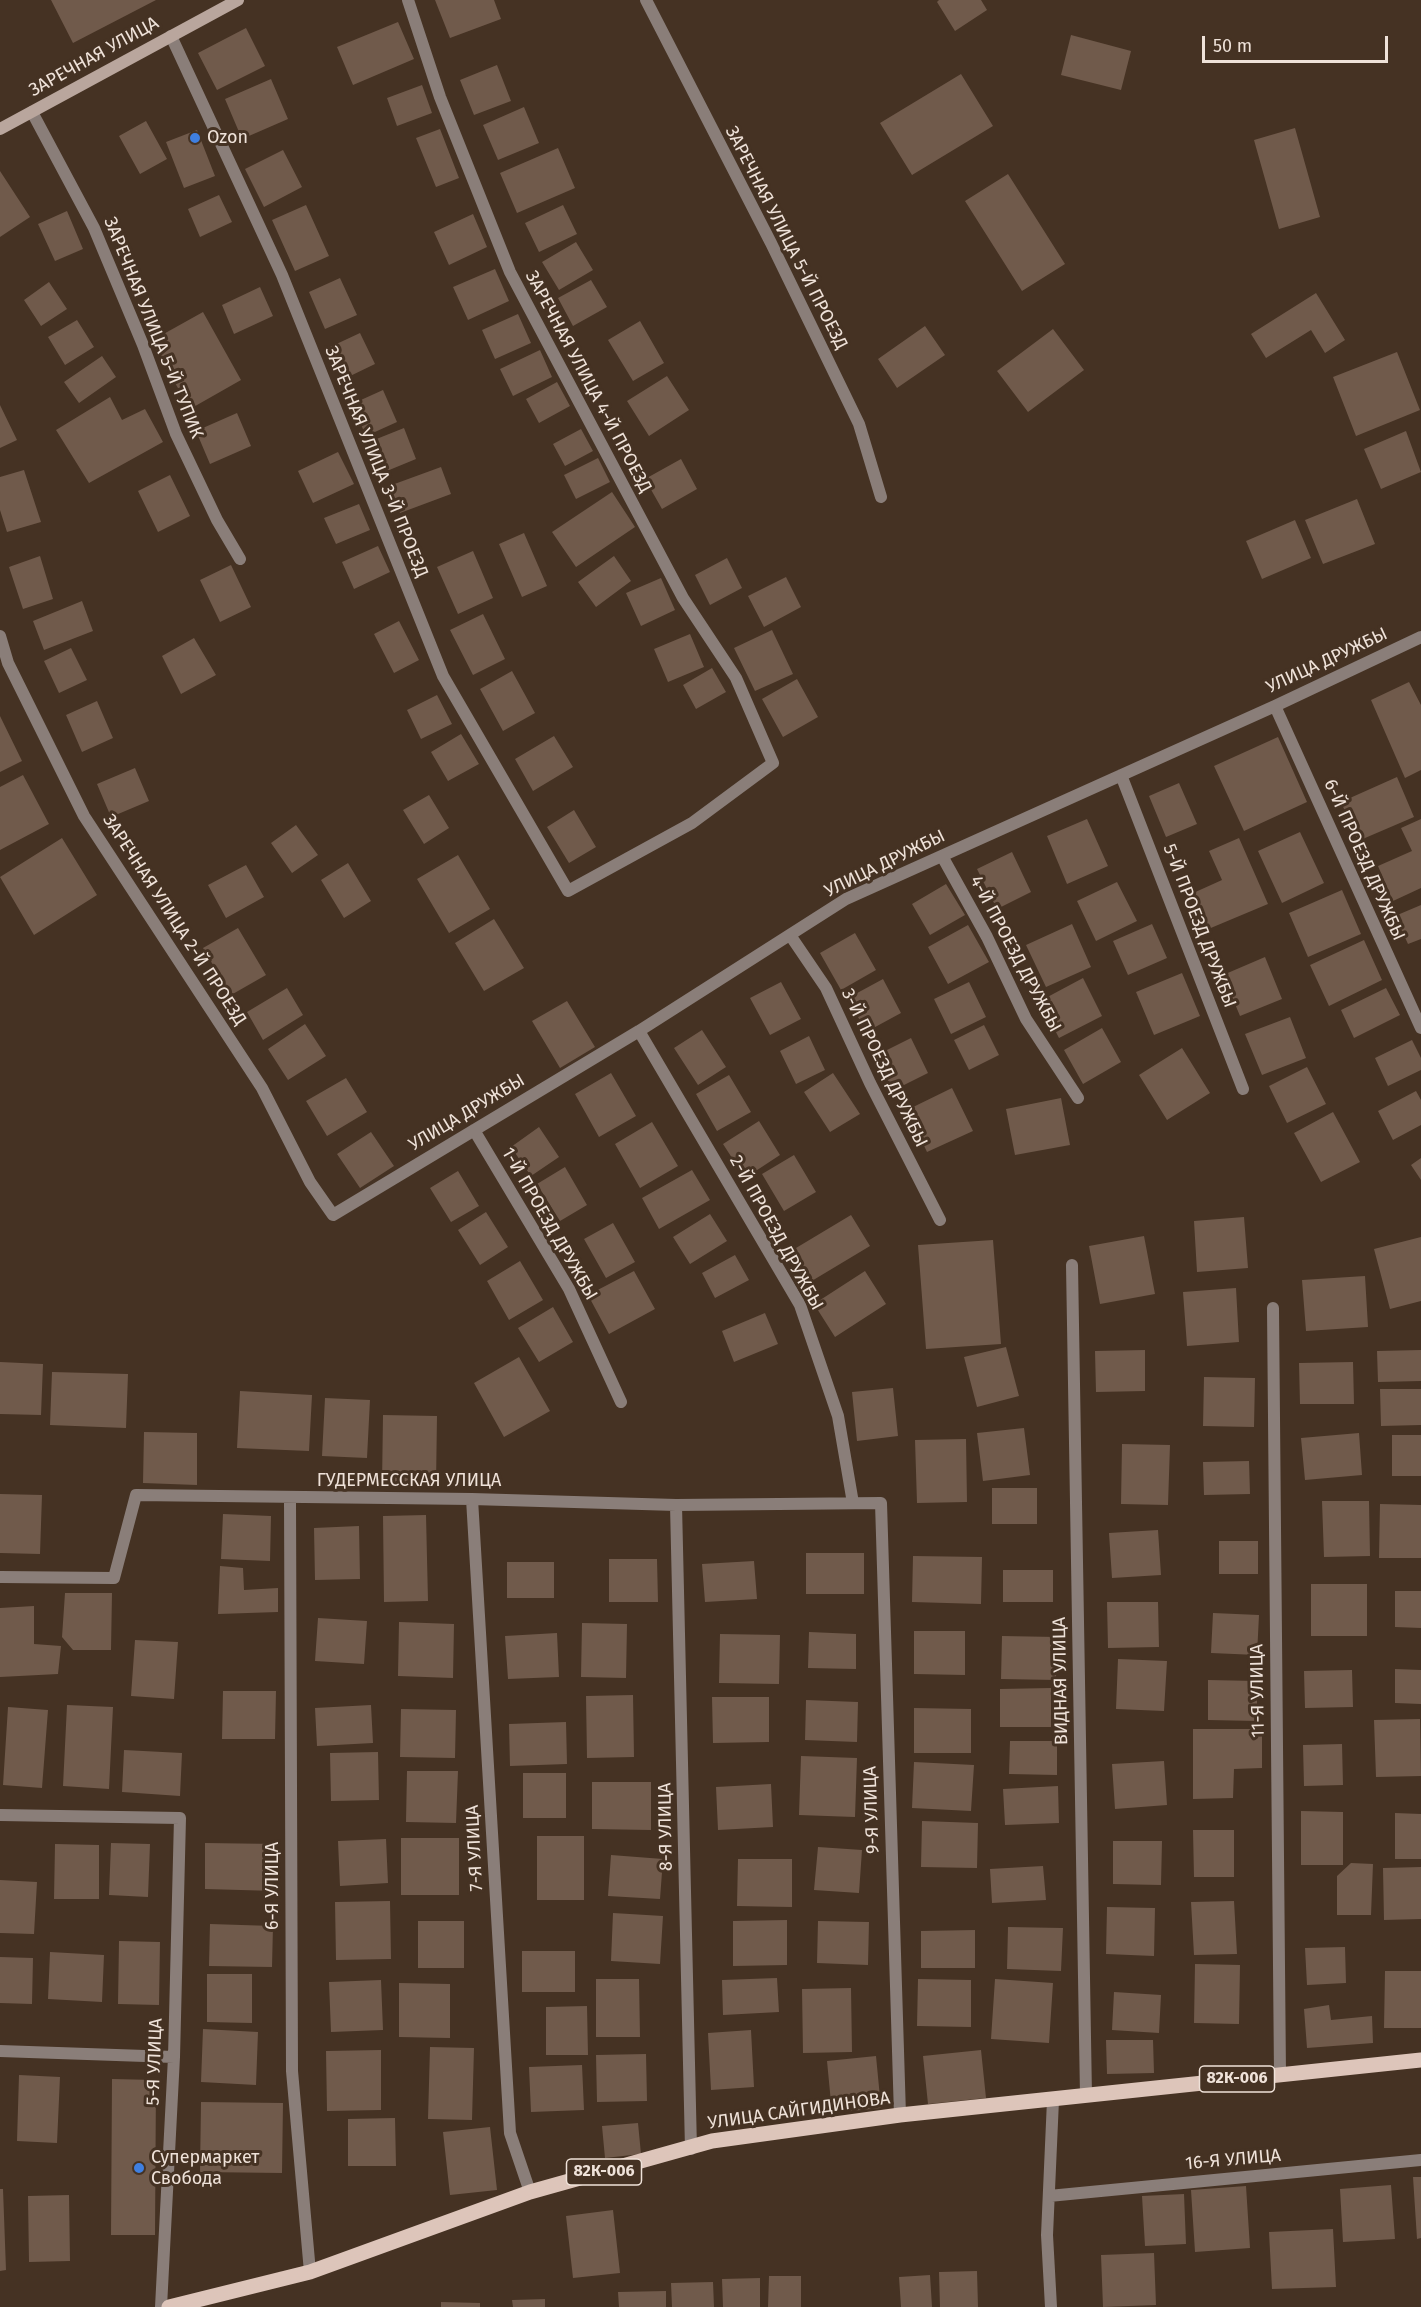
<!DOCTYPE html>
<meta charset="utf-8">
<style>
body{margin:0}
#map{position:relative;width:1421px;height:2307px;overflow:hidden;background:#453223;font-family:"Fira Sans",sans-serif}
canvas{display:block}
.scale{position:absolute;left:1202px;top:36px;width:186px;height:27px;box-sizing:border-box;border:3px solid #efe2d9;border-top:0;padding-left:8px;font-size:18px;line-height:21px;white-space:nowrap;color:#efe2d9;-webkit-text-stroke:4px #453223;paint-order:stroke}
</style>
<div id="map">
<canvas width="1421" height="2307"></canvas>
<div class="scale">50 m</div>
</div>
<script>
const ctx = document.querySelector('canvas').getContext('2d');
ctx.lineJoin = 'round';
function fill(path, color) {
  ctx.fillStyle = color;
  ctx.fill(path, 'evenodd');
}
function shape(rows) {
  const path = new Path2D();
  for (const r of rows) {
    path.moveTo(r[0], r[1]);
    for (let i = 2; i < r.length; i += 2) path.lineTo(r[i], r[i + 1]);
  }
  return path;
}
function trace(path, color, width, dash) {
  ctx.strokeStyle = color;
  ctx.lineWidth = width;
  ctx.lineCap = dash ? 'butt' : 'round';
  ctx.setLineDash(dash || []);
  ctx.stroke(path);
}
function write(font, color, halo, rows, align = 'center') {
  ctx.font = font + ' "Fira Sans",sans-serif';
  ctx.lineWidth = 6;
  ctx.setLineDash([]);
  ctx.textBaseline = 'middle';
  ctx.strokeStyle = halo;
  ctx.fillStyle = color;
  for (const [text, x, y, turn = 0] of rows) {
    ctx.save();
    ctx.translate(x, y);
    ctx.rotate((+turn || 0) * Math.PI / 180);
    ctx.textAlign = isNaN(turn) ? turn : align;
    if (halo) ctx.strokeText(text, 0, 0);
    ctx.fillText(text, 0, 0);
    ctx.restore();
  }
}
const building = shape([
 [51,0,156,0,73,43],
 [435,0,494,0,501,19,450,38],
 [939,0,981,0,987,10,955,31,937,2],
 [398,22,414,59,353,85,337,47],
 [246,28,265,66,217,90,198,53],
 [1071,35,1131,51,1121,90,1061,75],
 [497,65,511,101,474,115,460,80],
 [961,74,993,126,912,175,880,123],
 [271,79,288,119,242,139,225,99],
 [422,85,432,113,397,126,387,98],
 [524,107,539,143,498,160,483,125],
 [146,121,167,159,140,174,119,136],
 [1295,128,1320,217,1279,229,1254,140],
 [440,129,459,178,436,187,416,138],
 [197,130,215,176,184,188,166,142],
 [558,148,575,188,517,213,500,173],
 [283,150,302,187,264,207,245,169],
 [0,171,30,217,0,237],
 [1008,174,1065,264,1022,291,965,201],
 [219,195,232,222,200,237,188,209],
 [306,205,329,256,295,271,272,220],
 [563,205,577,234,539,252,525,223],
 [67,211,83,249,55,261,38,224],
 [473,214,487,247,449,265,434,232],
 [576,242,593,270,559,290,542,262],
 [495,269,509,301,468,320,453,287],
 [340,278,357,315,325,329,309,292],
 [591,280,607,307,573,326,558,298],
 [49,282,67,309,41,326,24,300],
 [260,287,273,316,234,334,222,305],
 [1316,293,1345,340,1325,353,1311,330,1266,358,1251,334],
 [203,312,241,380,190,409,151,341],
 [518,314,531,343,495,359,482,330],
 [77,320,94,347,65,365,48,337],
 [640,321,664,363,633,381,608,340],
 [925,326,945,355,897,388,878,359],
 [1053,329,1084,370,1028,412,997,371],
 [360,333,375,364,346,378,330,347],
 [540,350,552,377,513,396,500,369],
 [1397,352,1420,410,1356,436,1333,377],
 [102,356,116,377,79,403,64,382],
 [667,376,689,410,649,436,627,401],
 [557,382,570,406,539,423,526,399],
 [383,390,397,422,366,436,352,404],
 [110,397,122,420,145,409,163,442,89,483,56,430],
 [0,405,17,440,0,448],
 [237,413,251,446,210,464,196,431],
 [404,428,416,459,382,473,369,442],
 [581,429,593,451,565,466,553,444],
 [1406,431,1421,472,1381,489,1364,449],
 [338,452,354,484,313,503,298,471],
 [598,458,610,482,576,499,564,475],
 [681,459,697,489,662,509,645,479],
 [441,467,451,494,400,513,389,486],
 [24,470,41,522,7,532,0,510,0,477],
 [170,475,190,516,158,532,138,491],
 [612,492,635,527,576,567,552,532],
 [1357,499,1375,544,1323,564,1305,520],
 [359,504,370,530,336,544,324,518],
 [1295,520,1311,558,1262,579,1246,541],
 [524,533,547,586,522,597,499,544],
 [378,546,390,572,354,589,342,562],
 [473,551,493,598,458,614,437,567],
 [40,556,53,599,23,609,9,567],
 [614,556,631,581,596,607,578,582],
 [727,558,742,588,710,605,695,575],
 [231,565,251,607,220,622,200,580],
 [786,577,801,607,764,627,748,596],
 [661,578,675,610,641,626,626,593],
 [82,601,93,631,44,650,33,621],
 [483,614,505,659,473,675,450,630],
 [399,621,419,660,394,673,374,634],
 [772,630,793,674,755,691,734,648],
 [690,634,704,667,668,682,654,649],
 [194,638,216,675,181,694,162,656],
 [71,648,87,680,59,693,44,661],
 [712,668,726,692,696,709,683,685],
 [512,671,535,713,503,731,480,689],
 [797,679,818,717,783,737,762,699],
 [1409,682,1421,705,1421,770,1405,778,1371,700],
 [437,695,452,724,421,739,407,710],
 [97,701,113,738,82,752,66,715],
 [0,716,22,761,0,772],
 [461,734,479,764,448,781,431,752],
 [554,736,573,767,533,791,515,759],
 [1278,737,1307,802,1244,831,1214,766],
 [135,768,149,801,111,817,97,784],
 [23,775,49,824,0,850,0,787],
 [1397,777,1414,817,1358,841,1341,802],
 [1179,783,1197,824,1166,837,1149,796],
 [429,795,449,828,424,844,403,810],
 [574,810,596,847,569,863,547,827],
 [1087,819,1108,866,1067,884,1047,836],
 [1421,819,1421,888,1393,901,1378,866,1412,851,1401,828],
 [296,825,318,855,292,873,271,843],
 [1300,832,1324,883,1282,903,1258,851],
 [62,838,97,895,34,935,0,877],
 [1239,838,1268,904,1206,930,1191,894,1222,880,1209,851],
 [1012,852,1031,892,997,909,977,869],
 [458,855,490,909,449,933,417,879],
 [348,863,371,901,344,918,321,880],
 [246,865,264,897,226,918,208,885],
 [1117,882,1137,921,1096,941,1077,901],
 [946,884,965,915,930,935,912,904],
 [1342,890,1361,934,1308,957,1289,913],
 [1421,905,1421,939,1408,944,1395,916],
 [494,919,524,968,484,991,455,943],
 [1072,924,1091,967,1046,987,1026,945],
 [1152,924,1167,958,1128,975,1113,941],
 [968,925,989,962,948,984,928,947],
 [238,928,266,975,231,995,203,948],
 [855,933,876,970,841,990,820,953],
 [1364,940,1382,980,1329,1006,1310,965],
 [1265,957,1282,999,1240,1016,1223,975],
 [1182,973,1200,1016,1154,1035,1136,992],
 [1083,978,1102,1016,1059,1038,1040,1001],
 [883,979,901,1013,866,1032,848,998],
 [781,982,801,1019,770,1035,750,998],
 [969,982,986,1017,951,1034,934,999],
 [287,988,303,1015,263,1040,247,1012],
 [1386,988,1400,1015,1354,1038,1341,1010],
 [567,1001,595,1047,560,1068,532,1021],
 [1290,1017,1306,1058,1262,1075,1245,1034],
 [305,1024,326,1056,288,1080,268,1049],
 [984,1025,999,1055,969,1070,954,1040],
 [1102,1028,1121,1062,1083,1084,1064,1050],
 [702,1030,726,1067,698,1085,674,1048],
 [809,1036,825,1070,796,1084,780,1051],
 [911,1038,928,1073,892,1091,875,1056],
 [1412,1040,1421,1058,1421,1070,1388,1086,1375,1058],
 [1182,1048,1210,1093,1167,1120,1139,1075],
 [1307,1067,1326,1104,1287,1123,1269,1086],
 [611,1073,636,1116,599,1137,575,1094],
 [833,1073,860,1114,830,1132,804,1092],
 [729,1075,751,1112,717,1131,696,1094],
 [346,1078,367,1112,327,1136,306,1101],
 [952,1088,973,1131,927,1152,907,1110],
 [1416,1091,1421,1100,1421,1125,1393,1140,1378,1111],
 [1061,1098,1070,1145,1015,1155,1006,1109],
 [1333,1112,1360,1162,1321,1182,1294,1133],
 [759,1121,780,1155,745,1178,723,1144],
 [652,1122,678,1166,640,1188,615,1144],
 [539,1127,559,1157,531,1176,511,1147],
 [371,1132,394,1166,360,1188,337,1154],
 [794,1155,816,1192,784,1211,762,1174],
 [1421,1158,1421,1180,1411,1165],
 [565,1167,587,1205,560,1221,537,1184],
 [692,1170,710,1200,659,1229,642,1198],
 [458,1171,479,1206,451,1222,430,1188],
 [486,1212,508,1247,480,1265,458,1230],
 [710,1214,727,1241,690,1264,673,1237],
 [851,1215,870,1246,810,1282,791,1251],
 [1244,1217,1248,1268,1197,1272,1194,1221],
 [613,1223,635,1262,606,1278,584,1239],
 [1144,1236,1155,1294,1100,1304,1089,1246],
 [1421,1237,1421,1301,1390,1309,1374,1249],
 [993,1240,1001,1344,926,1349,918,1245],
 [735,1255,749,1280,715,1298,702,1273],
 [520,1261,543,1300,509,1320,487,1281],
 [634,1271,655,1309,609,1334,588,1295],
 [865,1271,886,1304,835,1337,814,1304],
 [1365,1276,1368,1327,1306,1331,1302,1280],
 [1236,1288,1239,1342,1187,1346,1183,1292],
 [553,1307,573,1342,539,1362,518,1328],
 [765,1313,778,1344,734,1362,722,1331],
 [1006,1347,1019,1396,977,1407,964,1357],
 [1145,1350,1145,1391,1096,1392,1095,1351],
 [1421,1350,1421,1381,1378,1382,1377,1351],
 [519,1357,550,1411,504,1437,474,1383],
 [0,1362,43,1364,41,1415,0,1414],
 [1353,1362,1354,1404,1300,1404,1299,1363],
 [52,1372,128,1374,126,1428,50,1425],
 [1204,1377,1255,1378,1254,1427,1203,1426],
 [893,1388,898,1436,857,1441,852,1392],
 [1380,1389,1421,1389,1421,1425,1381,1426],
 [240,1391,312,1395,309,1451,237,1448],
 [325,1398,370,1400,367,1458,322,1456],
 [383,1415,437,1416,436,1484,382,1484],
 [1024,1428,1030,1475,983,1481,977,1433],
 [144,1432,197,1433,197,1485,143,1483],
 [1359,1433,1362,1475,1305,1480,1301,1438],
 [1392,1435,1421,1435,1421,1476,1392,1476],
 [966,1439,967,1502,917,1503,915,1440],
 [1122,1444,1170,1445,1168,1505,1121,1504],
 [1249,1461,1250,1494,1204,1495,1203,1462],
 [992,1488,1037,1488,1037,1524,992,1524],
 [0,1494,42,1495,40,1554,0,1553],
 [1322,1501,1369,1501,1370,1556,1324,1557],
 [1380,1504,1421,1505,1421,1558,1379,1558],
 [223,1514,271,1516,270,1561,221,1559],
 [426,1515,428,1601,384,1602,383,1516],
 [359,1526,360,1579,315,1580,314,1528],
 [1158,1530,1161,1575,1112,1578,1109,1533],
 [1219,1541,1258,1541,1258,1574,1219,1574],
 [806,1553,864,1553,864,1594,806,1594],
 [913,1556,982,1557,981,1604,912,1602],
 [609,1559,657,1559,658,1602,609,1602],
 [754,1561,757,1599,705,1602,702,1564],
 [507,1562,554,1562,554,1598,507,1598],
 [220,1566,243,1568,244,1590,278,1588,278,1612,218,1614],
 [1003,1570,1053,1570,1053,1602,1003,1602],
 [1311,1584,1367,1584,1367,1636,1311,1636],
 [1395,1591,1421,1591,1421,1628,1395,1627],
 [65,1593,112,1593,111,1650,73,1650,62,1637],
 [1107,1602,1158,1602,1159,1647,1108,1648],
 [34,1606,34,1644,61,1646,58,1674,0,1677,0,1608],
 [1213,1613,1259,1615,1257,1655,1211,1653],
 [318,1618,367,1621,364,1664,315,1661],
 [399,1622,454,1624,453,1678,398,1676],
 [582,1623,627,1624,626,1678,581,1677],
 [914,1631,965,1631,965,1675,914,1674],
 [809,1632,856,1634,856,1669,808,1668],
 [557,1633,559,1677,508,1679,505,1636],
 [720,1634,780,1635,779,1684,719,1683],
 [1002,1636,1057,1637,1056,1680,1001,1679],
 [135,1640,178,1642,174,1699,131,1696],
 [1118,1659,1167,1661,1164,1711,1116,1709],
 [1395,1669,1421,1670,1421,1704,1395,1703],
 [1352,1670,1353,1707,1305,1708,1304,1671],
 [1208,1680,1257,1681,1257,1721,1208,1720],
 [1051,1688,1051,1727,1000,1727,1000,1689],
 [223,1691,276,1691,275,1739,222,1739],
 [633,1695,634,1757,587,1758,586,1696],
 [712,1697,769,1697,769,1742,713,1743],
 [806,1700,858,1702,857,1742,805,1740],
 [67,1705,113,1707,109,1789,63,1786],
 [371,1705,373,1743,317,1746,315,1708],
 [8,1707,48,1710,42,1788,3,1785],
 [914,1708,971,1709,971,1753,914,1753],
 [401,1709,456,1710,455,1758,400,1757],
 [1420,1719,1421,1776,1376,1777,1374,1720],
 [566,1722,567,1764,510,1766,509,1724],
 [1193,1729,1262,1729,1262,1768,1234,1769,1233,1798,1193,1799],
 [1010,1741,1057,1741,1057,1775,1009,1774],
 [1342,1744,1343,1785,1304,1786,1303,1745],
 [124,1750,182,1753,180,1796,122,1792],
 [378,1752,379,1800,331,1801,330,1753],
 [801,1756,857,1758,855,1817,799,1815],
 [1164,1761,1167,1805,1115,1809,1112,1764],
 [914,1762,974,1765,971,1811,912,1808],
 [407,1771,458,1771,456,1823,406,1822],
 [523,1773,566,1773,566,1818,523,1818],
 [592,1782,651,1782,651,1830,592,1829],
 [771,1784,773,1827,718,1830,716,1787],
 [1058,1786,1059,1823,1005,1825,1003,1789],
 [1301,1811,1343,1812,1343,1865,1301,1865],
 [1395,1813,1421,1814,1421,1859,1395,1859],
 [922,1821,978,1823,977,1868,921,1867],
 [1193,1830,1234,1830,1234,1877,1194,1877],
 [537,1836,584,1836,584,1900,537,1900],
 [401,1838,459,1838,459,1895,401,1895],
 [386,1839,388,1883,340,1886,338,1841],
 [1113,1841,1162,1841,1161,1885,1113,1884],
 [111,1843,150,1844,148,1897,109,1895],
 [205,1843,277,1844,276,1891,205,1889],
 [55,1844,99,1845,99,1899,54,1899],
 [818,1847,862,1850,859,1893,814,1890],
 [611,1855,663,1859,660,1899,608,1896],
 [738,1859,792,1859,792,1907,737,1906],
 [1351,1863,1373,1864,1371,1915,1337,1915,1337,1876],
 [1043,1866,1046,1900,992,1903,990,1869],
 [1421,1867,1421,1919,1384,1920,1383,1868],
 [0,1880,37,1882,34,1934,0,1933],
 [390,1901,391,1959,336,1960,335,1902],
 [1234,1901,1237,1954,1194,1955,1191,1902],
 [1107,1907,1155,1908,1154,1956,1106,1954],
 [613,1913,663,1916,660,1964,611,1961],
 [787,1920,787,1965,733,1966,733,1921],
 [418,1921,464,1921,464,1968,418,1968],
 [818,1921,869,1922,868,1965,817,1963],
 [210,1924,273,1926,272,1967,209,1966],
 [1008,1927,1063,1928,1061,1971,1007,1969],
 [975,1930,975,1968,921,1968,921,1931],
 [119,1941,160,1942,159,2005,118,2004],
 [1345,1947,1346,1983,1307,1985,1305,1948],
 [522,1951,575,1951,575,1992,522,1992],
 [50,1952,104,1955,102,2002,48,1999],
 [0,1957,33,1958,32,2004,0,2003],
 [1195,1964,1240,1965,1239,2024,1194,2023],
 [1385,1971,1421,1971,1421,2028,1384,2028],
 [207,1974,252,1974,252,2023,207,2022],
 [777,1978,779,2012,723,2015,722,1980],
 [596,1979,639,1979,640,2037,596,2037],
 [918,1979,971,1980,971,2027,917,2026],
 [995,1979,1053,1983,1049,2043,991,2039],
 [381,1980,383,2030,331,2032,329,1982],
 [399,1983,450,1984,450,2038,399,2037],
 [851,1988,852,2052,803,2053,802,1989],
 [1114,1992,1161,1995,1159,2033,1112,2030],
 [1329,2005,1331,2020,1372,2016,1373,2043,1307,2048,1304,2009],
 [587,2006,588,2055,546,2055,546,2007],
 [203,2029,258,2032,256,2085,201,2082],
 [751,2030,754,2087,711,2090,708,2033],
 [1106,2040,1153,2040,1154,2073,1107,2074],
 [430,2047,474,2048,472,2120,428,2119],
 [381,2050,381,2110,327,2111,326,2051],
 [981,2050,986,2098,928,2104,923,2056],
 [646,2054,647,2101,597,2102,596,2055],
 [876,2056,881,2108,832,2113,827,2061],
 [582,2065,584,2110,531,2112,529,2067],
 [19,2075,60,2077,57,2143,17,2141],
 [112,2079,156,2080,155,2235,111,2235],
 [201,2102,283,2103,282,2173,200,2172],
 [395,2118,396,2166,348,2166,348,2119],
 [638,2123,641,2154,605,2158,602,2126],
 [490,2127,497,2190,450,2195,443,2132],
 [1413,2177,1421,2177,1421,2238,1417,2239],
 [1391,2185,1395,2239,1343,2242,1340,2189],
 [1246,2186,1250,2248,1195,2252,1191,2190],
 [0,2189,3,2189,6,2270,0,2271],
 [1184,2194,1186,2244,1145,2246,1142,2196],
 [69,2195,70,2261,29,2262,28,2196],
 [613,2210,620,2273,573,2278,566,2216],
 [1333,2229,1336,2287,1272,2289,1269,2232],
 [1154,2253,1156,2305,1103,2307,1101,2255],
 [977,2271,978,2307,940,2307,939,2272],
 [930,2275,932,2307,901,2307,899,2277],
 [769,2276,801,2276,801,2307,768,2307],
 [760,2278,760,2307,723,2307,722,2279],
 [713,2282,714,2307,672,2307,671,2283],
 [666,2291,666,2307,619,2307,618,2292],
 [545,2299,545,2307,513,2307,512,2300],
 [441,2302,480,2303,480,2307,441,2307]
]);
const minor = shape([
 [646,0,771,243,859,424,881,497],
 [171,36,282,275,443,676,568,891,692,823,773,763,736,678,683,598,510,272,440,97,408,0],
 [32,112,94,228,143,345,176,434,217,520,240,559],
 [0,636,8,663,84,816,262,1088,310,1182,333,1215,639,1031,846,899,1275,706,1421,637],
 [1275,706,1421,1028],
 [1121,775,1243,1089],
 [942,856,987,937,1026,1019,1078,1098],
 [790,935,826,988,870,1083,940,1220],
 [639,1031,800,1305,838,1416,853,1503],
 [474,1130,569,1289,621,1402],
 [1072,1265,1086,2096],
 [1273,1308,1280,2074],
 [290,1499,292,2071,310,2272],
 [472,1499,510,2133,530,2192],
 [676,1505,691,2149],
 [0,1577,114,1578,136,1495,472,1499,676,1505,881,1503,900,2115],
 [0,1815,180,1818,174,2057,161,2307],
 [0,2051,174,2057],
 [1049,2196,1421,2160],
 [1051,2307,1047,2235,1053,2100]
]);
const secondary = shape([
 [0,129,238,0]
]);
const primary = shape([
 [169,2307,310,2272,530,2192,712,2141,900,2115,1421,2060]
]);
const markers = [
 [195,138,6,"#3f7fe0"],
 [139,2168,6,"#3f7fe0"]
];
const shields = [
 [1237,2079,75],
 [604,2172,75]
];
const shieldNames = [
 ["82К-006",1237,2079],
 ["82К-006",604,2172]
];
const streetNames = [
 ["ЗАРЕЧНАЯ УЛИЦА",94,57,-29],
 ["ЗАРЕЧНАЯ УЛИЦА 5-Й ПРОЕЗД",786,238,63],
 ["ЗАРЕЧНАЯ УЛИЦА 5-Й ТУПИК",153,328,68],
 ["ЗАРЕЧНАЯ УЛИЦА 4-Й ПРОЕЗД",588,382,62],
 ["ЗАРЕЧНАЯ УЛИЦА 3-Й ПРОЕЗД",376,462,68],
 ["УЛИЦА ДРУЖБЫ",1327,661,-25],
 ["6-Й ПРОЕЗД ДРУЖБЫ",1364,860,66],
 ["УЛИЦА ДРУЖБЫ",885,864,-26],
 ["ЗАРЕЧНАЯ УЛИЦА 2-Й ПРОЕЗД",174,920,57],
 ["5-Й ПРОЕЗД ДРУЖБЫ",1199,926,69],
 ["4-Й ПРОЕЗД ДРУЖБЫ",1015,954,62],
 ["3-Й ПРОЕЗД ДРУЖБЫ",884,1068,64],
 ["УЛИЦА ДРУЖБЫ",467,1113,-31],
 ["1-Й ПРОЕЗД ДРУЖБЫ",549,1224,60],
 ["2-Й ПРОЕЗД ДРУЖБЫ",776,1233,61],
 ["ГУДЕРМЕССКАЯ УЛИЦА",409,1481],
 ["ВИДНАЯ УЛИЦА",1061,1681,-91],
 ["11-Я УЛИЦА",1258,1691,-91],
 ["9-Я УЛИЦА",872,1810,-92],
 ["8-Я УЛИЦА",666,1827,-91],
 ["7-Я УЛИЦА",475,1848,-93],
 ["6-Я УЛИЦА",273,1886,-90],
 ["5-Я УЛИЦА",155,2062,-88],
 ["УЛИЦА САЙГИДИНОВА",799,2111,-8],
 ["16-Я УЛИЦА",1233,2160,-5]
];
const poiNames = [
 ["Ozon",207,138],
 ["Супермаркет",151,2158],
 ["Свобода",151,2179]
];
fill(building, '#705a4b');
trace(minor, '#8a7e79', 12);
trace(secondary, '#b9a69d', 12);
trace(primary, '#ddc5ba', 15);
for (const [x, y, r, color] of markers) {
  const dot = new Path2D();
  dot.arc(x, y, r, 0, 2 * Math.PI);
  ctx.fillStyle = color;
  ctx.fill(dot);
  trace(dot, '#453223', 2);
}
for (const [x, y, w] of shields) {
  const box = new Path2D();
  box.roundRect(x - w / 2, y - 13, w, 26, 4.5);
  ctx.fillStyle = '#453223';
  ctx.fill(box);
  trace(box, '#efe2d9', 1.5);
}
write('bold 16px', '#efe2d9', null, shieldNames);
write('18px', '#efe2d9', '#453223', streetNames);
write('18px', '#efe2d9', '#453223', poiNames, 'left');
</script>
